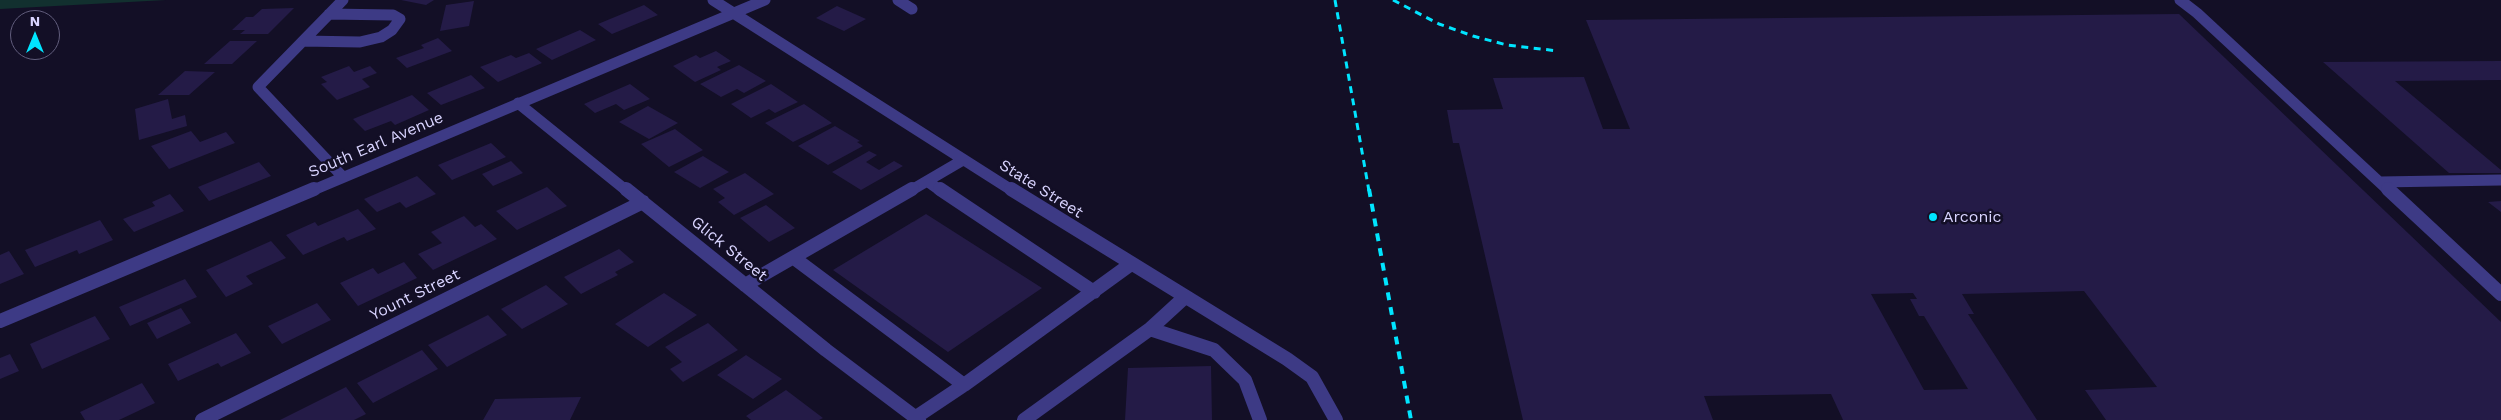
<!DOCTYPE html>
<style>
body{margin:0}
#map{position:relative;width:2501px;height:420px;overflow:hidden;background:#130f26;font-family:"Work Sans",sans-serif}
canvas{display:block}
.north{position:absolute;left:10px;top:10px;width:50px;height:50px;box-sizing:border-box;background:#130f26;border:1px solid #625e7d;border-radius:50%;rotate:0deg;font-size:14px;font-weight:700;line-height:20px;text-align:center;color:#d9d4ff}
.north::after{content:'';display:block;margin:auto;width:18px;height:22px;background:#00e5ff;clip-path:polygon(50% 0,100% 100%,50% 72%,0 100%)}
</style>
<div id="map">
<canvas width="2501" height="420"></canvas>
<div class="north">N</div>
</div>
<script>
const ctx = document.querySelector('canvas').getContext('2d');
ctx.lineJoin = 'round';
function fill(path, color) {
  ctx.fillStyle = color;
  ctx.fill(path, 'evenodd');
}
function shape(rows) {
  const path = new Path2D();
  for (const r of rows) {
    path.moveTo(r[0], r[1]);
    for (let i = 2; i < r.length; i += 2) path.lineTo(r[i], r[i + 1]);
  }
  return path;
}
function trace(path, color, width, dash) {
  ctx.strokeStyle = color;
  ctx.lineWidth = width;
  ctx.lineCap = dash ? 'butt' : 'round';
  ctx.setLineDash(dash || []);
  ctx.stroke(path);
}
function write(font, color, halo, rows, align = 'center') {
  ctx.font = font + ' "Work Sans",sans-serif';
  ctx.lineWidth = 5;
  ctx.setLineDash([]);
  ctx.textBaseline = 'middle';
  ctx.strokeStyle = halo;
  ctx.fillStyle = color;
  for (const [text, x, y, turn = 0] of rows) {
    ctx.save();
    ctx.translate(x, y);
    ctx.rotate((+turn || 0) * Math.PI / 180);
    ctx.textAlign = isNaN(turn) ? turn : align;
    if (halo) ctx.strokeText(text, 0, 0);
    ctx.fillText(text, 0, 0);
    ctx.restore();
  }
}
const green = shape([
 [0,0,166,0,0,9]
]);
const building = shape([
 [401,0,434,0,426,5],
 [474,1,469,26,440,31,446,5],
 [644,5,658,15,612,34,598,24],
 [837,6,866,19,844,31,816,18],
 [294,8,268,34,240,34,245,30,232,30,246,17,253,17,262,9],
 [2179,14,2501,322,2501,420,2106,420,2085,390,2157,387,2084,291,1962,294,1974,314,1968,314,2037,420,1843,420,1831,394,1704,396,1713,420,1523,420,1459,143,1453,143,1447,110,1503,109,1493,78,1584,77,1603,129,1630,129,1586,20],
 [1913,293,1917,299,1910,299,1919,316,1924,316,1968,389,1924,390,1871,294],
 [580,30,596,40,552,60,536,49],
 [438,38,452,51,407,68,396,58,424,48,421,45],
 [230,41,257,41,232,64,204,64],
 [716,51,731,61,717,67,721,70,695,82,673,66,696,55,700,58],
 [529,53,542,63,498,82,480,67,511,55,516,58],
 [2501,61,2501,80,2395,81,2501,170,2501,173,2449,173,2323,62],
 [739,65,766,81,744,93,737,89,721,97,700,84],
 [349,66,354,72,370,66,377,73,362,79,370,87,337,100,321,84,327,82,321,77],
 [185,71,215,72,189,95,158,95],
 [471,75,485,88,441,105,427,93],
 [630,84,650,99,624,110,616,104,595,113,584,104],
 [771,84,798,102,775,113,769,109,751,118,731,104],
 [412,95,429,110,395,125,391,121,365,131,353,119],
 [168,99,172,119,185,115,187,126,139,140,135,109],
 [804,104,832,123,793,142,765,123],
 [648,106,678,123,649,139,619,122],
 [835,126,860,141,857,142,863,146,828,165,798,146],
 [675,129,703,150,669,167,641,144],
 [191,131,200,142,226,132,235,143,169,169,151,146],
 [491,143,506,157,452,180,438,165],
 [869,151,877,155,866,162,879,170,894,161,903,166,861,190,832,172],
 [703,156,729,172,700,188,674,172],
 [511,161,523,173,493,186,482,174],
 [259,162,271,176,209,201,198,187],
 [745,173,774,194,734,215,718,202,725,198,713,189],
 [417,176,436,194,406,208,400,202,377,212,364,199],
 [547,187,567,206,517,230,496,211],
 [170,194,184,211,134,232,123,219,155,206,152,202],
 [2501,201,2501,212,2488,202],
 [766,205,795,228,769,242,740,218],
 [358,209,376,229,347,241,344,237,303,255,286,235,315,222,318,226],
 [926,214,1042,288,948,352,833,270],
 [464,216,475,227,481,224,497,239,433,270,418,254,442,243,431,232],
 [100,220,113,240,79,254,77,250,35,267,25,250],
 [271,241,286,258,246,276,253,284,226,297,206,270],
 [619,249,634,262,615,272,618,275,581,294,564,277],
 [9,251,24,274,0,284,0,255],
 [404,262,417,278,358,306,340,283,373,268,378,274],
 [185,279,197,297,130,326,119,307],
 [546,285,568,304,522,329,501,309],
 [664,293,697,315,648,347,615,324],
 [317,303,331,320,282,344,268,326],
 [181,308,191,323,157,339,147,323],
 [488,315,507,335,447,367,428,345],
 [95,316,110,339,42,369,30,344],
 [708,323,738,350,683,382,670,369,682,362,665,347],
 [236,333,251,353,221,367,218,363,178,381,168,364],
 [422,350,438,369,373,403,357,383],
 [10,354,19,371,0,379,0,358],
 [746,355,782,379,753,399,717,375],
 [1211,366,1212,420,1125,420,1128,368],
 [142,383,155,403,119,420,85,420,80,412],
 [346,387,366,414,354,420,280,420],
 [786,390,823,418,819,420,751,420,746,416],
 [581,397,570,420,483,420,495,399]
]);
const minorFar1 = shape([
 [713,0,1013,191],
 [898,0,912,9],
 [2180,0,2197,13,2389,191],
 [303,41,360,42,381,37,392,30,400,19,393,15,329,14],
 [518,103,627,191],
 [342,176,258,87,343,0],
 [927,181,941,191],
 [2380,182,2501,180],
 [311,191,765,0],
 [910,191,963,160]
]);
const minor = shape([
 [626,189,826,350,919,420],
 [940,189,1094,292],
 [1011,189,1287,359,1312,377,1336,420],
 [2388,189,2501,294],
 [794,258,964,385],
 [745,285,912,189],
 [0,321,314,189],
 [1150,329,1214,350,1245,380,1260,420],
 [916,417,964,385,1131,264],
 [202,420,643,202],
 [1024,420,1150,329,1185,297]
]);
const railFar1 = shape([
 [1335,0,1369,191],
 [1393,0,1439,24,1473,36,1507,45,1558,51]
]);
const rail = shape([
 [1369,189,1411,420]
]);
const markers = [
 [1933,217,5,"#00e5ff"]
];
const streetNames = [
 ["South Earl Avenue",376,145,-23],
 ["State Street",1041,189,32],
 ["Glick Street",729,249,39],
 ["Yount Street",415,295,-26]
];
const poiNames = [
 ["Arconic",1943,217]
];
fill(green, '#12302f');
fill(building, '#241b47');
trace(minorFar1, '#3d3a85', 11);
trace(minor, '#3d3a85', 14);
trace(railFar1, '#00e5ff', 3, [7, 5.5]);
trace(rail, '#00e5ff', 4, [8, 7]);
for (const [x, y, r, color] of markers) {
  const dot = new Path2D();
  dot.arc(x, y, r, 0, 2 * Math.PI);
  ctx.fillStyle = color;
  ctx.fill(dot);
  trace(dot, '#130f26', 2);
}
write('16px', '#d9d4ff', '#130f26', streetNames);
write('16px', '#d9d4ff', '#130f26', poiNames, 'left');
</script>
